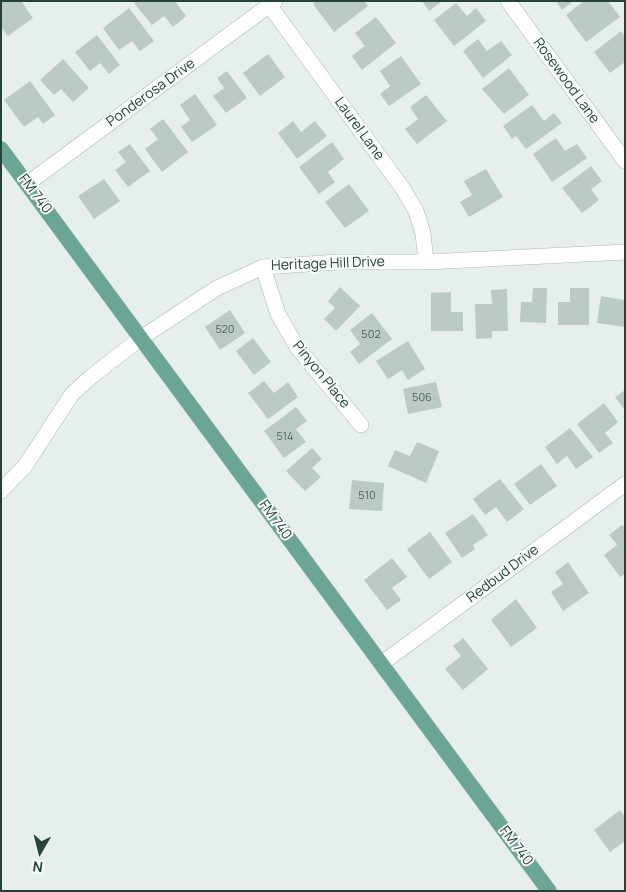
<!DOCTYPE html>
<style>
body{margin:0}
#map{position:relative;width:626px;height:892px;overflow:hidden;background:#e6efeb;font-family:Manrope,sans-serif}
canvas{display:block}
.frame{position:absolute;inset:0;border:2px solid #24423a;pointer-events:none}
.north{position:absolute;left:15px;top:827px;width:50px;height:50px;-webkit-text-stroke:4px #f7fbf9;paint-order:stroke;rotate:188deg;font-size:14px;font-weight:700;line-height:20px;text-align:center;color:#24423a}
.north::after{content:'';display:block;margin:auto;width:18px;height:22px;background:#24423a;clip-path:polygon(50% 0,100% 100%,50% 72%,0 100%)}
</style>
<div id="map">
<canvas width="626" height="892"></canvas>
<div class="frame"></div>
<div class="north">N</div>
</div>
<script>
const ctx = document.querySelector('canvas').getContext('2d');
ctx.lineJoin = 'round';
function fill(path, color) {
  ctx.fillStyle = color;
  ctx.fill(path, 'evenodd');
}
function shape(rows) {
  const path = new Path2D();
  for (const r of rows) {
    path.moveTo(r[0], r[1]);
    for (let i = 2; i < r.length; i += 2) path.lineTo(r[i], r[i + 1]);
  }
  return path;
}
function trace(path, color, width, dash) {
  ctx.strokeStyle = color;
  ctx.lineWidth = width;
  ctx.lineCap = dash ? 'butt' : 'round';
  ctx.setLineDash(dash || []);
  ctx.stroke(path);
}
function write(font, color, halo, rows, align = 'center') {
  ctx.font = font + ' Manrope,sans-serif';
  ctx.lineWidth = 4;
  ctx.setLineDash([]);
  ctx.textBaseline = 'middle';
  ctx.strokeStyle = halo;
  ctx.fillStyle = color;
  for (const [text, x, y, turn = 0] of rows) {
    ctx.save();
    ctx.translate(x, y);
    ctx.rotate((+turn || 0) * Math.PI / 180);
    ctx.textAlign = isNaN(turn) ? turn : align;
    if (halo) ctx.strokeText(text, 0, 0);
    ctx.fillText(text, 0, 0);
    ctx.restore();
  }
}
const building = shape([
 [1,1,21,1,33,18,8,36,1,27],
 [137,1,175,1,186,16,173,27,164,16,152,25,134,3],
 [316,1,364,1,368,6,334,32,313,4],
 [422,1,442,1,429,11],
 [556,1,573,1,562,10],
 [584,1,608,1,620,17,586,42,566,15],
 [456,3,467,16,476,8,486,21,454,46,434,20],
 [129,8,154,41,140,51,132,41,119,50,103,28],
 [376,17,396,43,362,70,352,56,365,46,355,33],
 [621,31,625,36,625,62,610,73,594,52],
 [97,35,120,65,109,74,100,63,90,71,75,52],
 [478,39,487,51,501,41,512,55,483,78,463,51],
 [268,54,285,77,260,96,243,73],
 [401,56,421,84,389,106,380,94,390,86,380,71],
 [63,59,89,88,73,102,61,89,54,95,40,80],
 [509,68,529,95,504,114,482,89],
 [227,71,247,98,226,113,213,96,224,88,217,78],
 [30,81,55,115,43,124,38,117,24,127,4,100],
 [195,94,217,125,192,142,181,127,190,120,180,105],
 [426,95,447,121,417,144,405,129,418,119,410,107],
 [532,105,544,121,554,113,562,123,526,149,516,136,512,139,503,126],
 [163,119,188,152,162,172,145,149,158,139,150,129],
 [293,121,301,132,315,121,327,136,297,159,278,133],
 [556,138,565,151,577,144,587,158,552,182,533,154],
 [332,142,344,159,328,172,335,182,319,194,299,167],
 [130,144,150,171,128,187,115,170,126,162,118,152],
 [591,166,602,181,591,189,599,200,582,213,562,188],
 [486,169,503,197,469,217,460,202,472,195,464,181],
 [104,179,120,201,94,219,78,196],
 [349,184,369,211,345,228,325,202],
 [340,287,360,306,336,331,324,319,335,308,328,301],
 [533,288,547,288,546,323,520,322,521,302,532,302],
 [570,288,589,288,589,325,558,325,558,302,570,302],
 [507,289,508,331,492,331,492,338,476,339,475,304,492,304,491,290],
 [451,292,451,312,463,312,463,331,431,331,431,293],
 [601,296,625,300,625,327,597,323],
 [230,310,245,333,220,350,205,327],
 [372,313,392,339,359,364,350,352,360,344,350,330],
 [253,338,271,362,254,375,236,351],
 [408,341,425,369,408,380,402,370,388,379,376,361],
 [264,381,274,393,288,382,298,397,268,419,248,393],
 [436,382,442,407,408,414,403,389],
 [625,390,625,410,615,397],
 [604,403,618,422,605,433,613,443,599,453,577,424],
 [296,407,307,421,296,429,306,442,284,458,264,431],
 [570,428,593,457,576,469,567,456,557,464,545,447],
 [417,442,439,451,426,483,388,466,395,450,410,456],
 [312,448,322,459,312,468,321,477,305,491,286,471],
 [541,464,557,486,530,505,514,484],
 [500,479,524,509,507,522,496,507,485,515,473,499],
 [352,480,384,483,382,511,349,509],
 [473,514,488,535,473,545,475,549,462,558,445,533],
 [622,525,625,528,625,574,620,577,604,555,617,545,609,535],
 [430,532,452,562,429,579,407,549],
 [392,558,407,577,392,588,401,600,387,610,364,580],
 [568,562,589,593,563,611,551,592,563,584,555,572],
 [516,599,537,628,511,647,491,620],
 [463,638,488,669,463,690,445,669,461,656,453,646],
 [620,810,625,817,625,841,610,852,594,830]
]);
const minor = shape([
 [508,1,625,161],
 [270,6,403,189,416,211,423,233,426,262],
 [27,184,275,1],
 [263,267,278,314,297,347,361,425],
 [1,491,25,466,72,394,92,376,141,338,217,288,263,267,338,262,426,262,625,252],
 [381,664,625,484]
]);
const major = shape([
 [1,149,549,891]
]);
const numberNames = [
 ["520",225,330],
 ["502",371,335],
 ["506",422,398],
 ["514",285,437],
 ["510",367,496]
];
const streetNames = [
 ["Rosewood Lane",566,81,54],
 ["Ponderosa Drive",151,93,-36],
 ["Laurel Lane",359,129,54],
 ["FM 740",35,194,53],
 ["Heritage Hill Drive",328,264,-2],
 ["Pinyon Place",321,375,51],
 ["FM 740",275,520,54],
 ["Redbud Drive",503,574,-37],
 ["FM 740",516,846,53]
];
fill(building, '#bbcac4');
trace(minor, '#a8b8b2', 16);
trace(major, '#c2cac8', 16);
trace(minor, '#fff', 15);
trace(major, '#6aa596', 15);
write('11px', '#4a645c', null, numberNames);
write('14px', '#24423a', '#f7fbf9', streetNames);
</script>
